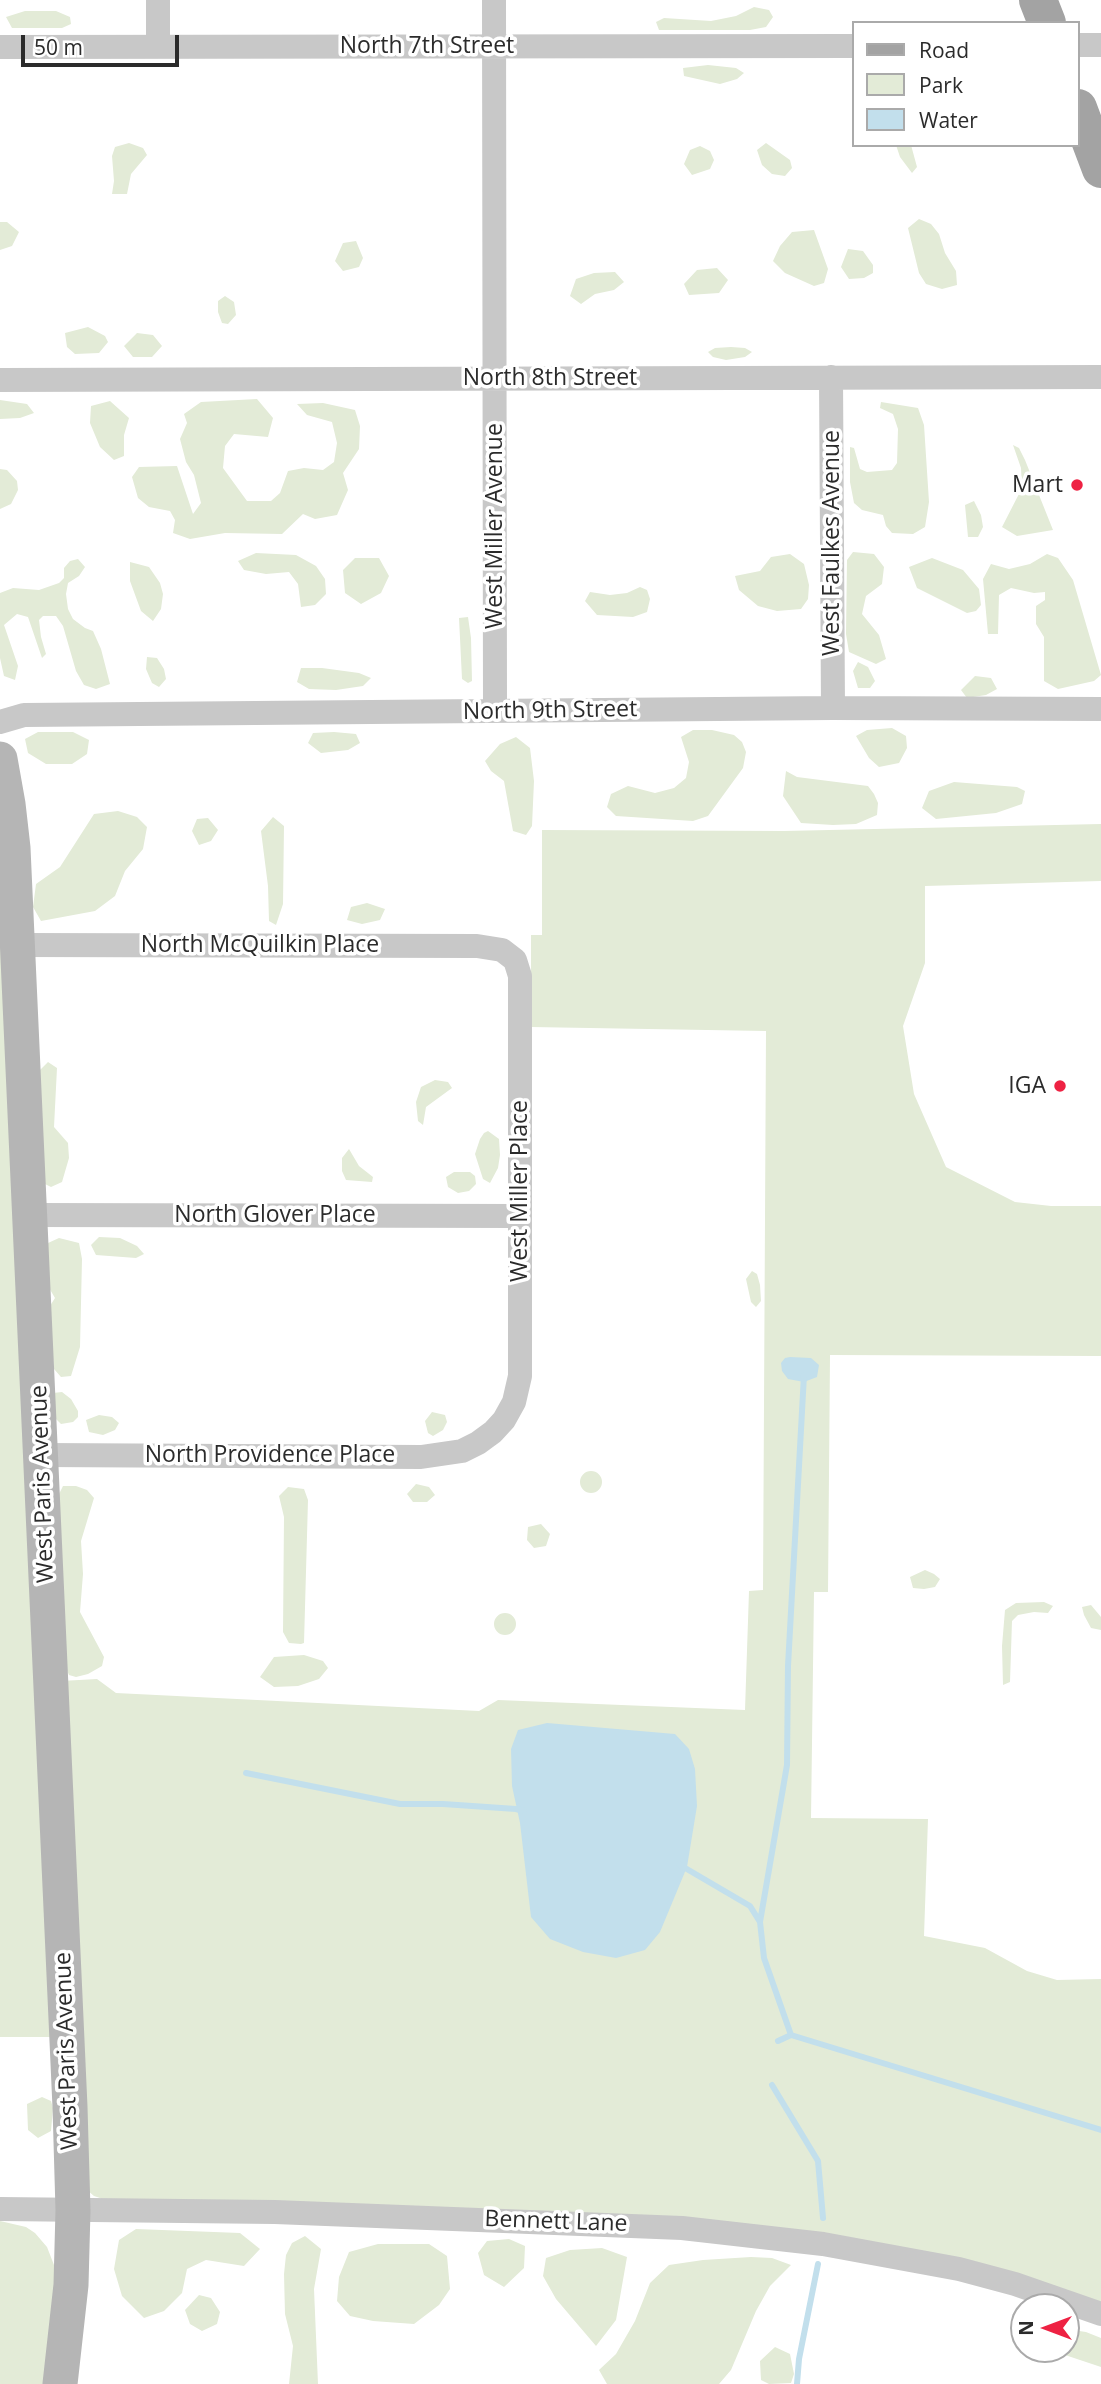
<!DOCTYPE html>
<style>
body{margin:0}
#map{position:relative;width:1101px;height:2384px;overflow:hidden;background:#fff;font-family:"Open Sans",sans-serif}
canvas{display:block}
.legend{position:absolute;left:852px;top:21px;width:228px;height:126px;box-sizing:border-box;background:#fff;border:2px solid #aaa;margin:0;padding:9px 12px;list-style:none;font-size:21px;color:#2b2b2b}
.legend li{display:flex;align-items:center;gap:14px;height:35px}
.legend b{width:35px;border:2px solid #aaa}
.north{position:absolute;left:1010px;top:2293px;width:70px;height:70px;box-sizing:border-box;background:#fff;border:2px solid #aaa;border-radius:50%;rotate:270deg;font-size:19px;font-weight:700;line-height:28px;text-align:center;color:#2b2b2b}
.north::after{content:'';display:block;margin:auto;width:24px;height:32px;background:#ee2243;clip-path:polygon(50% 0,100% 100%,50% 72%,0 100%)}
.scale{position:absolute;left:21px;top:35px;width:158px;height:32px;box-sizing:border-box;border:4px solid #2b2b2b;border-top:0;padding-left:9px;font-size:21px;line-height:24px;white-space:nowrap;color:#2b2b2b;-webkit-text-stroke:5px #fff;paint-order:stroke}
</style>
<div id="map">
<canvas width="1101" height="2384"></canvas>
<ul class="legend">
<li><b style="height:9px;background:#a3a3a3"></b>Road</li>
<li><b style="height:19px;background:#e3ebd7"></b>Park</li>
<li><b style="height:19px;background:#c2dfec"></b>Water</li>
</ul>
<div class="north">N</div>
<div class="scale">50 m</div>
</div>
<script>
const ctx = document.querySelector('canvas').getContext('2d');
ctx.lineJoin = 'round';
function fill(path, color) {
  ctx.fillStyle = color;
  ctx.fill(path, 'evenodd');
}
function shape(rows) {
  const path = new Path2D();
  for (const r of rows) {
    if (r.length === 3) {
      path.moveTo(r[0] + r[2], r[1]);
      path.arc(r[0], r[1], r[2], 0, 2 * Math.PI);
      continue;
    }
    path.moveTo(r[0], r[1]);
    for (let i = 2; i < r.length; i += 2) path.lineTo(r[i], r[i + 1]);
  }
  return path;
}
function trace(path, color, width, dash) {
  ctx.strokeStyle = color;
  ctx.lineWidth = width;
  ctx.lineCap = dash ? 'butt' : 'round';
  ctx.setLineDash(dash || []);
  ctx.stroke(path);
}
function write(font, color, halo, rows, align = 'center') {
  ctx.font = font + ' "Open Sans",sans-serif';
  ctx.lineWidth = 7;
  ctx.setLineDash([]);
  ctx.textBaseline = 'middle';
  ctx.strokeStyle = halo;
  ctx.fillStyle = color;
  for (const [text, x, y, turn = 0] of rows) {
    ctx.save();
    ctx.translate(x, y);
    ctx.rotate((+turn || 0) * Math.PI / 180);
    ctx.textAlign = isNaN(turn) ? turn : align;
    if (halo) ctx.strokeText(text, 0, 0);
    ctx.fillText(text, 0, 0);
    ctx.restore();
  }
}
const green = shape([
 [754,7,769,10,773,17,766,27,750,30,659,30,656,22,664,18,711,21,736,16],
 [25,11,56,11,70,17,71,24,62,28,12,28,6,17],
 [708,65,736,68,744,73,737,79,720,84,684,76,683,68],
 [129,143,143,148,147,155,131,174,127,194,112,194,114,181,112,156,115,147],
 [766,143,790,160,792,168,785,176,772,174,762,165,757,150],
 [896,145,911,145,917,167,912,173,900,157],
 [700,146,710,151,714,160,710,169,692,175,684,164,690,150],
 [919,219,931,224,939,234,945,253,956,271,957,285,942,289,926,284,919,273,908,228],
 [0,222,7,222,19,232,12,246,0,250],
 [814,230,828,269,824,283,814,286,785,273,773,261,780,246,792,232],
 [356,241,363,258,359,267,343,271,335,261,343,243],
 [848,249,863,251,873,265,873,273,864,278,849,279,841,267],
 [717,268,728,280,719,293,689,295,684,284,697,270],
 [615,272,624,282,614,290,595,294,581,304,570,296,576,279,594,273],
 [225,296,234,302,236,315,228,324,222,323,218,312,218,301],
 [88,327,105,336,108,342,99,353,75,354,67,347,65,333],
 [137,333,153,335,162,346,152,357,133,357,124,346],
 [731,347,745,348,752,352,745,357,726,360,713,357,708,352,715,348],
 [257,399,273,418,268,437,234,434,225,446,223,468,247,501,271,501,280,493,288,471,304,468,323,470,334,462,337,443,332,422,307,415,297,404,323,403,355,410,360,426,359,449,343,473,348,490,337,515,315,519,303,514,282,534,225,533,190,539,173,533,175,520,170,511,149,507,138,498,132,477,139,467,177,466,193,514,201,503,194,475,186,462,180,439,187,423,184,414,201,402],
 [0,400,27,404,34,413,20,418,0,419],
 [110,401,129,418,124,435,124,456,114,460,100,447,90,423,91,406],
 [881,402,918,408,924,425,929,502,925,527,913,534,892,533,886,526,883,515,862,510,854,503,850,482,850,447,854,448,860,469,867,472,892,470,897,463,898,429,893,414,880,408],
 [1013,445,1019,448,1025,460,1053,530,1017,536,1002,527,1022,488,1021,468],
 [0,469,7,470,17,481,18,490,11,504,0,509],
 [974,501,981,515,983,527,978,537,968,537,965,505],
 [853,552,874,554,884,567,882,584,866,596,862,614,879,635,886,659,876,664,849,652,846,634,847,560],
 [256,553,296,555,316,566,325,579,326,594,315,605,301,607,298,584,289,572,266,574,244,570,238,561],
 [790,554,804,564,809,585,808,599,801,609,777,611,758,606,739,590,735,576,760,571,771,557],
 [1047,554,1058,558,1073,580,1101,675,1094,681,1058,689,1044,681,1044,637,1036,624,1036,606,1045,600,1045,592,1034,593,1011,588,999,595,998,634,988,634,983,579,991,564,1009,569,1030,564],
 [355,558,379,558,389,576,381,593,361,604,345,593,343,570],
 [932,558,963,570,979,589,981,605,976,611,967,613,917,588,909,567],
 [78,559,85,567,79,576,68,583,66,594,68,609,73,619,85,628,93,631,101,649,110,684,96,689,84,685,76,671,63,626,56,616,43,616,39,620,41,637,46,654,42,658,28,617,17,614,4,625,18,666,15,680,4,676,0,658,0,593,13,588,39,590,59,583,64,578,64,568,70,561],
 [130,562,149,567,160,583,163,594,161,609,153,621,141,611,130,581],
 [640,587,647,590,650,599,647,612,633,617,597,615,585,601,590,592,610,595,627,593],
 [468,617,471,638,472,681,468,683,462,679,459,618],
 [147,657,157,658,164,669,166,679,159,687,152,683,146,669],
 [858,662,868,667,875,681,870,688,858,688,853,671],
 [301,668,322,668,359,673,371,678,363,686,336,690,309,689,297,682],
 [975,676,991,678,997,689,986,695,967,698,961,690],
 [892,728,906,736,907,748,899,763,879,767,869,758,856,736,867,730],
 [693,730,712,730,734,735,742,742,746,752,743,768,708,816,693,821,616,816,607,807,611,794,628,786,655,793,674,788,686,778,689,762,681,737],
 [38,732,73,732,89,740,87,754,72,764,46,764,28,753,25,739],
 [334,732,356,734,360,743,348,750,321,753,308,743,313,733],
 [516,737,530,748,534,781,532,826,526,835,513,831,504,781,491,771,485,761,500,744],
 [786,771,797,777,868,786,874,794,878,803,877,815,856,824,833,825,801,823,783,796],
 [954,782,1017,787,1025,791,1022,804,996,813,936,819,922,808,929,791],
 [118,811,137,817,147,827,143,849,125,871,115,896,95,911,41,921,33,907,36,884,60,867,94,814],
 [273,817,284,826,283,904,276,925,269,921,268,886,261,831],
 [208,818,218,830,211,841,199,845,192,831,197,819],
 [1101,824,1101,881,925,886,925,963,903,1026,914,1094,946,1167,1015,1202,1051,1206,1101,1206,1101,1356,830,1355,828,1592,814,1592,811,1818,928,1819,924,1936,985,1948,1027,1971,1057,1980,1101,1979,1101,2304,905,2250,106,2200,94,2196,87,2190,61,1681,97,1679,116,1693,479,1711,498,1700,745,1710,749,1591,763,1590,766,1031,531,1027,531,935,542,935,542,830,784,831],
 [0,843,55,2037,0,2037],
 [367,903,385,909,380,920,362,924,347,920,351,907],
 [48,1062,57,1068,54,1127,68,1143,69,1158,62,1182,51,1187,45,1184,38,1072],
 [435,1080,448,1082,452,1088,426,1107,423,1125,418,1121,416,1102,421,1087],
 [488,1131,499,1139,500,1155,498,1168,490,1183,483,1179,475,1154,480,1139,484,1133],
 [349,1149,359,1166,373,1177,372,1182,346,1180,342,1171,342,1158],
 [454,1172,470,1172,475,1176,476,1184,469,1191,458,1193,448,1187,446,1177],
 [99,1237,120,1238,137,1246,144,1254,136,1258,96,1255,91,1245],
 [59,1238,79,1243,82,1259,80,1347,71,1376,61,1377,54,1369,48,1309,55,1298,48,1286,48,1243],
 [752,1271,757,1274,760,1285,761,1301,756,1307,751,1302,746,1279],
 [62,1392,71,1399,78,1411,78,1417,73,1422,61,1424,53,1416,53,1393],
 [432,1412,445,1415,447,1422,443,1430,433,1436,428,1433,425,1421],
 [99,1415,112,1417,119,1423,115,1430,103,1435,89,1432,86,1420],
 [591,1482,11],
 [416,1484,429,1487,435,1495,427,1502,413,1502,407,1494],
 [63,1486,76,1486,87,1490,94,1498,81,1541,83,1574,80,1612,104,1657,102,1666,88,1674,76,1677,69,1675,62,1659,57,1498],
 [288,1487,304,1489,308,1500,304,1643,301,1644,289,1643,283,1632,284,1517,279,1496],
 [541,1524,550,1534,546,1546,534,1548,527,1540,528,1527],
 [925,1570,934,1574,940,1579,935,1587,924,1589,913,1588,910,1577],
 [1044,1602,1053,1606,1048,1613,1034,1612,1018,1615,1012,1621,1010,1682,1003,1685,1002,1646,1005,1610,1016,1603],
 [1091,1605,1101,1617,1101,1630,1091,1628,1084,1615,1082,1607],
 [505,1624,11],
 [304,1655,323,1661,328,1668,319,1679,298,1686,274,1687,260,1677,274,1657],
 [42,2097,51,2101,53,2108,51,2131,38,2138,28,2130,27,2104],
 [0,2221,26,2227,35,2233,47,2247,54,2265,58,2290,47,2384,0,2384],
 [136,2229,240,2233,260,2249,244,2266,206,2260,187,2269,182,2293,164,2311,144,2318,122,2296,114,2269,119,2240],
 [305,2236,321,2249,314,2289,318,2384,289,2384,293,2346,285,2314,284,2274,286,2255,292,2243],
 [509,2239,525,2246,524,2268,504,2287,484,2275,478,2253,487,2241],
 [378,2244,429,2244,447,2256,450,2289,439,2305,414,2324,373,2321,350,2316,337,2301,339,2277,349,2252],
 [602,2248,627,2257,616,2320,596,2346,556,2299,543,2276,546,2258,570,2250],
 [751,2257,772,2258,791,2265,770,2286,756,2311,731,2370,719,2384,607,2384,599,2370,616,2354,635,2321,650,2283,669,2265,703,2260],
 [199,2295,211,2298,220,2312,217,2324,202,2331,190,2324,185,2310],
 [1066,2329,1086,2332,1101,2338,1101,2367,1065,2355,1039,2353,1034,2349,1066,2349],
 [775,2347,790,2354,794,2374,791,2383,769,2384,761,2380,760,2361]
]);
const water = shape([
 [790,1357,811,1358,819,1365,817,1377,804,1382,788,1379,782,1371,781,1363,785,1358],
 [547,1723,675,1734,689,1749,695,1769,697,1806,687,1867,660,1932,645,1950,616,1958,583,1952,550,1939,531,1917,520,1823,512,1786,511,1749,518,1730]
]);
const stream = shape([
 [246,1773,400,1804,443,1804,516,1809,524,1811],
 [680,1865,750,1906,760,1922,764,1958,791,2035],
 [760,1922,787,1765,788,1666,804,1375],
 [778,2041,791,2035,1101,2130],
 [772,2085,818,2161,823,2218],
 [797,2384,799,2359,818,2264]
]);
const minor = shape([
 [158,0,158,46],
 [494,0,495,711],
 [1078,45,1101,45],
 [0,47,854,46],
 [831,377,833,708],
 [0,380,1101,377],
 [0,722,24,715,833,708,1101,709],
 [18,945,477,946,502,950,515,960,520,976,520,1376,514,1402,504,1420,493,1432,478,1443,462,1451,421,1457,42,1455],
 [31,1215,519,1216],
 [0,2209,275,2212,682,2228,823,2244,959,2269,1015,2284,1101,2314]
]);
const secondary = shape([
 [0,759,8,804,13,848,70,2107,73,2210,71,2285,60,2384]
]);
const primary = shape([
 [1038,0,1047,23],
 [1078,108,1101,169]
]);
const markers = [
 [1077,485,7,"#ee2243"],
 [1060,1086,7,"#ee2243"]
];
const streetNames = [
 ["North 7th Street",427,46],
 ["North 8th Street",550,378],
 ["West Miller Avenue",495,526,-90],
 ["West Faulkes Avenue",832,543,-90],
 ["North 9th Street",550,711,-1],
 ["North McQuilkin Place",260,945],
 ["West Miller Place",520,1191,-90],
 ["North Glover Place",275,1215],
 ["North Providence Place",270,1455],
 ["West Paris Avenue",43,1484,-92],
 ["West Paris Avenue",67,2051,-92],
 ["Bennett Lane",556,2222,2]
];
const poiNames = [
 ["Mart",1063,485],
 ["IGA",1046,1086]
];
fill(green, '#e3ebd7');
fill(water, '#c2dfec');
trace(stream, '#c2dfec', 6);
trace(minor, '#c8c8c8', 24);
trace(secondary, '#b5b5b5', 35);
trace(primary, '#a3a3a3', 38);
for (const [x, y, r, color] of markers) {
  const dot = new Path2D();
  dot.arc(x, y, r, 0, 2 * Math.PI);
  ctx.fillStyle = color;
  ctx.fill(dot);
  trace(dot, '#fff', 2.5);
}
write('23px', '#2b2b2b', '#fff', streetNames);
write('23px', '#2b2b2b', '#fff', poiNames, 'right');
</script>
